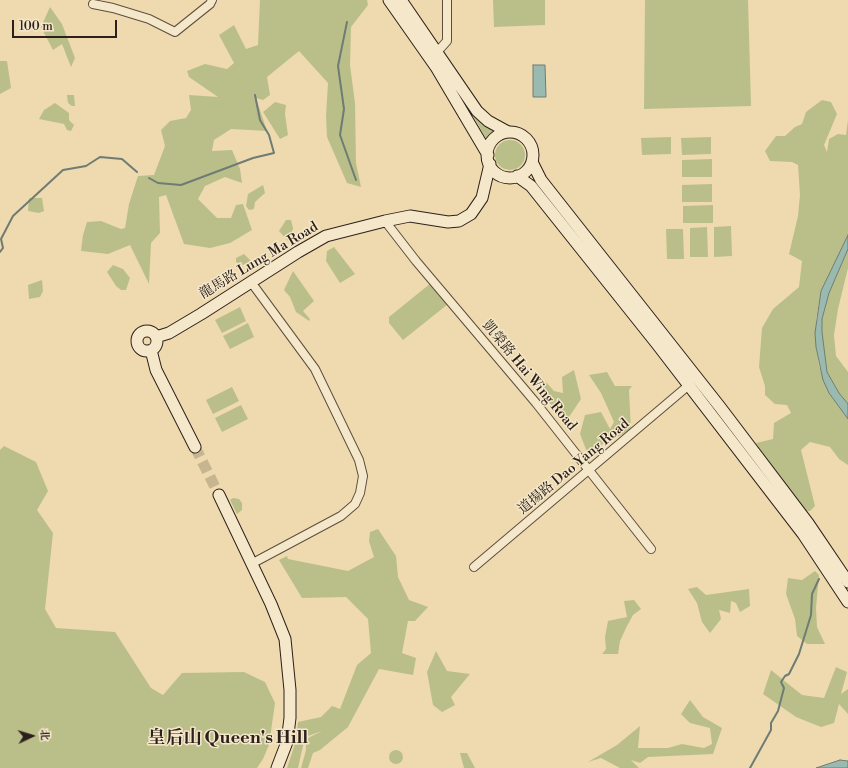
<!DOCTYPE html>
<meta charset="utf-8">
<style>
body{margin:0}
#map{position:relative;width:848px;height:768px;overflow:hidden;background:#eedaae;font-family:"Libre Bodoni","Noto Serif SC",serif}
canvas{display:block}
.north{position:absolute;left:12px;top:716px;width:40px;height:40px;-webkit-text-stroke:3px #f4e7ca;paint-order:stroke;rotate:86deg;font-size:11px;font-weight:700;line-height:16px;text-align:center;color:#2d201a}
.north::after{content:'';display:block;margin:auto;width:14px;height:18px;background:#2d201a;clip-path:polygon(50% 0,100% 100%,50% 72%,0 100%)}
.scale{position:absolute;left:12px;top:20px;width:105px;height:18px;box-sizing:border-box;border:2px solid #2d201a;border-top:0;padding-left:5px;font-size:12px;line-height:14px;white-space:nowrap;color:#2d201a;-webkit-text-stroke:3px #f4e7ca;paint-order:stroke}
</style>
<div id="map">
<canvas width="848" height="768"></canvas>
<div class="north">北</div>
<div class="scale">100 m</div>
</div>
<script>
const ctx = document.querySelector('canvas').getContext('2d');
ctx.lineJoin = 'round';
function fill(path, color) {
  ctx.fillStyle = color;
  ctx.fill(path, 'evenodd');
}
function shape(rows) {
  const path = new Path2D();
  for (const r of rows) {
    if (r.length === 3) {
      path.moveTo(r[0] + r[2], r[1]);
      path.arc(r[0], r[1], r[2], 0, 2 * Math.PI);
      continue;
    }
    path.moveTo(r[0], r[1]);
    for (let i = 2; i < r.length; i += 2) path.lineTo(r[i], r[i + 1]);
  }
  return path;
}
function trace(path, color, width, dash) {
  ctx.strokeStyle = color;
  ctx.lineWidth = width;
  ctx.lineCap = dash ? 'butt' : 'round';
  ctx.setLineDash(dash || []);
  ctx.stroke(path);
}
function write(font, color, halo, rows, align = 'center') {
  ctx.font = font + ' "Libre Bodoni","Noto Serif SC",serif';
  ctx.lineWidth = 3;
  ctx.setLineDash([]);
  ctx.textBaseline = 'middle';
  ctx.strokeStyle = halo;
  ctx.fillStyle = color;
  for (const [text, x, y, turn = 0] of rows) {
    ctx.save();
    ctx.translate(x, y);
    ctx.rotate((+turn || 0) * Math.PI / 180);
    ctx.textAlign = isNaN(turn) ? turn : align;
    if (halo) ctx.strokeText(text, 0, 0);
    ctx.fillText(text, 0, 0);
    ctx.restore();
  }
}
const green = shape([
 [260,0,367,0,368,5,351,27,350,65,355,103,356,163,361,187,347,183,327,137,326,116,328,83,299,51,267,77,270,95,263,100,246,95,256,98,267,131,231,129,214,140,212,151,232,150,240,169,242,183,225,177,205,186,198,199,217,218,231,218,236,205,243,204,252,230,230,243,210,248,184,244,166,195,159,197,160,233,151,243,149,284,130,245,108,254,81,251,83,235,87,222,101,221,121,229,125,228,129,204,138,176,154,175,165,146,161,130,170,121,186,118,191,110,189,95,218,97,189,77,187,71,205,64,227,69,234,63,219,35,234,25,246,49,258,45],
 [493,0,545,0,545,25,494,27],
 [645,0,748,0,751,106,644,109],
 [50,7,62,24,75,58,71,67,62,44,53,50,41,27],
 [0,61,7,61,11,88,0,94],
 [67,95,74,95,75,106,72,106,68,103],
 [822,100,831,102,837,114,824,145,827,152,829,139,838,134,846,135,848,120,848,235,821,291,816,320,816,347,819,366,829,393,848,419,848,465,839,459,830,447,810,442,801,450,815,506,810,511,802,511,782,478,768,465,756,443,773,439,774,423,791,413,787,405,775,404,765,395,765,386,759,367,762,328,773,309,799,287,802,261,789,254,798,216,800,195,798,165,792,162,770,161,765,151,776,136,785,136,795,127,802,124,806,112],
 [275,102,286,105,285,114,288,135,280,139,263,112],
 [55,103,69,113,69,120,74,125,71,131,67,130,64,124,39,119,44,110],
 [475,114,497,132,487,140,473,116],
 [671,137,671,154,642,155,641,138],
 [711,137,711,154,682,155,681,138],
 [510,155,15],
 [712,159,712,177,682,177,682,160],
 [712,184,712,202,682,202,682,185],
 [263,185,265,193,255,202,254,209,249,210,246,206,248,194],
 [29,198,42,198,44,211,39,213,28,211],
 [713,205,713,223,683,223,683,206],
 [286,220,291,220,293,228,289,242,279,231],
 [731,226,732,256,714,257,714,227],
 [707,227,708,257,690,257,690,228],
 [666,229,683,229,684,259,667,259],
 [334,247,355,274,340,283,326,261,327,251],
 [848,249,848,268,838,309,834,335,836,356,848,372,848,404,839,393,827,372,822,332,822,319,829,293],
 [244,254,251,261,243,265,236,262,236,258],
 [113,265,123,269,130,278,126,290,121,290,116,286,107,272],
 [293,271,314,301,303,311,310,319,309,321,296,312,290,297,284,290],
 [42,280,43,291,40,297,29,299,28,285],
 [431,283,448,304,403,340,389,323,389,317],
 [240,307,246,321,222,333,215,320],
 [248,323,254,337,230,349,223,336],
 [574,370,581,399,565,423,540,390,545,381,554,391,563,393,562,377],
 [607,372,615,386,632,386,629,390,631,430,587,452,580,434,585,415,601,412,610,429,614,422,601,393,589,375],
 [232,387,239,401,213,414,206,400],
 [241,405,248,419,222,432,215,418],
 [4,446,36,462,48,491,37,510,53,533,45,609,56,628,115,632,151,688,163,695,182,673,244,672,265,682,275,703,269,745,263,759,257,768,0,768,0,450],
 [233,498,239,499,242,503,242,510,237,514,230,500],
 [378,529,396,556,398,577,409,600,428,607,415,621,408,621,402,653,416,658,413,675,379,669,348,727,320,750,313,753,308,768,301,768,306,750,306,739,322,731,305,737,298,768,287,768,295,744,298,722,321,717,332,706,340,709,357,665,371,653,368,619,346,597,302,598,279,560,287,556,288,559,348,571,374,557,369,541,370,532],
 [815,571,819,575,816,608,817,627,825,644,807,644,797,636,795,619,786,594,788,578,802,580],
 [697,587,706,595,749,589,750,606,740,612,736,603,731,601,730,613,719,610,721,619,710,633,702,622,697,603,688,589],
 [634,600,641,609,633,615,627,626,620,641,618,654,602,654,606,649,605,637,608,621,627,617,624,601],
 [436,651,447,671,470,674,451,697,455,705,442,712,433,705,427,672],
 [836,667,847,672,841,694,848,689,848,714,839,704,834,723,821,727,796,717,763,694,771,670,802,695,824,698],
 [690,700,703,717,722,728,713,754,648,757,640,763,631,760,639,768,620,768,601,758,588,762,617,745,640,726,638,748,668,748,682,744,704,748,712,744,710,728,690,723,681,714],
 [396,757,7],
 [460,753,467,753,475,768,464,768]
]);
const water = shape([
 [533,65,545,65,546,97,533,97,533,65],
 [848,235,848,249,829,293,822,319,822,332,827,372,839,393,848,404,848,419,829,393,823,380,816,347,815,333,821,291,848,235],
 [840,760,848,761,848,768,816,768,840,760]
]);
const stream = shape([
 [347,22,338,66,344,109,340,135,356,180],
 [149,178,158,183,181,185,253,158,274,153,269,135,260,120,255,95],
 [0,252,3,248,1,239,13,216,63,170,86,166,100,157,122,159,137,172],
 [750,768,771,730,771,723,778,711,784,688,781,682,785,676,789,674,799,654,811,615,812,594,819,579]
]);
const secondaryTunnel = shape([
 [195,447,219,495]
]);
const street = shape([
 [93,4,113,8,149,19,175,32,210,4,212,0],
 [438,51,447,41,447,0],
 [385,221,416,261,536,403,651,549],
 [251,282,315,369,359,460,363,476,360,493,355,504,341,516,253,563],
 [474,567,689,385]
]);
const secondary = shape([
 [389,0,436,67,488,155],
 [401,0,477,111,488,121,508,132],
 [510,155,23],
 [532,162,541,180,552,194,720,407,808,523,848,582],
 [517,176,531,186,657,344,803,534,848,602],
 [147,341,10],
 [156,337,169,333,201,314,298,252,326,236,385,221,410,216,448,222,459,221,471,214,482,198,490,164],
 [151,350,156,370,195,447],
 [219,495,271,604,285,639,290,690,290,718,287,742,277,768]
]);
const streetNames = [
 ["龍馬路 Lung Ma Road",259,261,-31],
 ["凱榮路 Hai Wing Road",529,376,50],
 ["道揚路 Dao Yang Road",574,467,-40]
];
const districtNames = [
 ["皇后山 Queen's Hill",228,739]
];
fill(green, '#babf89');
fill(water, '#9abab0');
trace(water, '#6e7c74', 1);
trace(stream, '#6e7c74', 2);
trace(secondaryTunnel, '#c7b590', 11, [11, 5.5]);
trace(street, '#5d4e3f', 10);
trace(secondary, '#2d201a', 13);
trace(street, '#f4e7ca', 8);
trace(secondary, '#f4e7ca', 11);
write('14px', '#2d201a', '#f4e7ca', streetNames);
write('bold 18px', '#2d201a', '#f4e7ca', districtNames);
</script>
